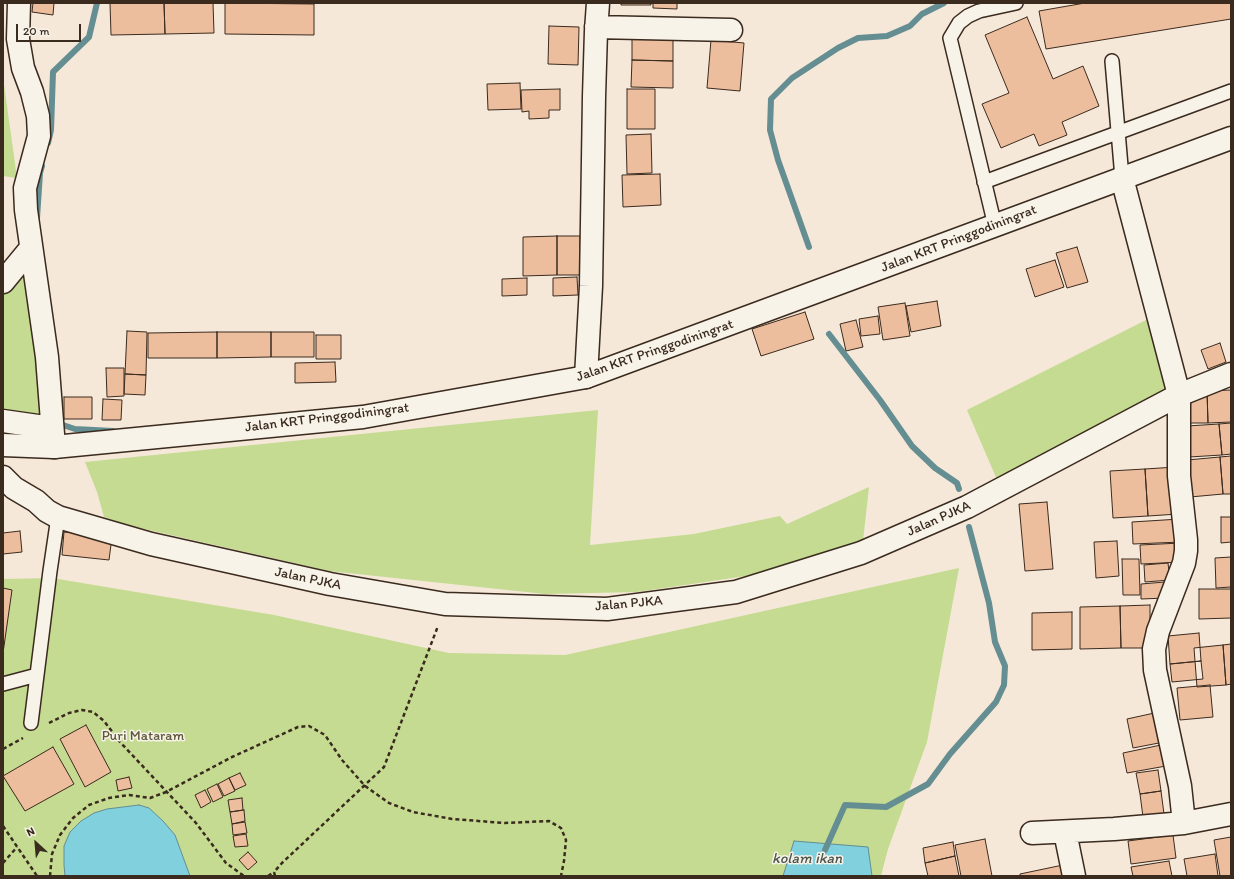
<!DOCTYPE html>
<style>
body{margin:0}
#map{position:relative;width:1234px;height:879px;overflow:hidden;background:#f5e8d9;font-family:Itim,sans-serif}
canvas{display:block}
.frame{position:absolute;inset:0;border:4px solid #3b2a1e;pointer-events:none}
.north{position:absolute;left:16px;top:823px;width:40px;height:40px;-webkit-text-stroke:3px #f7f3e8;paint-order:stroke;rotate:334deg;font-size:11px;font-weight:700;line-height:16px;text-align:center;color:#3b2a1e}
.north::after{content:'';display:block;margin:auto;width:14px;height:18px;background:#3b2a1e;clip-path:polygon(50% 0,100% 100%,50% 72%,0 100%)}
.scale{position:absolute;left:16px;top:24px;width:65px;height:18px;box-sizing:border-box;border:2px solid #3b2a1e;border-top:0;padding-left:5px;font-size:12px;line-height:14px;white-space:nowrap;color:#3b2a1e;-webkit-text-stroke:3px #f7f3e8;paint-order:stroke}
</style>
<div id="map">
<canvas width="1234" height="879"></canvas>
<div class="frame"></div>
<div class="north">N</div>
<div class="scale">20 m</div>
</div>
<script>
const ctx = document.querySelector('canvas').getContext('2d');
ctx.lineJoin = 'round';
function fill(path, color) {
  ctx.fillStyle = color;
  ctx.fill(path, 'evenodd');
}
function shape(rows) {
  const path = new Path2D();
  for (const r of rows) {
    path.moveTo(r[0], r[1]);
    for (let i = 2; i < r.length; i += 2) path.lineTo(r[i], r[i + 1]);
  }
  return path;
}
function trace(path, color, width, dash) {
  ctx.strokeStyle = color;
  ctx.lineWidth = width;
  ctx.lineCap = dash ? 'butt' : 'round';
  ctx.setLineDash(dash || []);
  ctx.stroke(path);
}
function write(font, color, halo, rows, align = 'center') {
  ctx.font = font + ' Itim,sans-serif';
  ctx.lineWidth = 3;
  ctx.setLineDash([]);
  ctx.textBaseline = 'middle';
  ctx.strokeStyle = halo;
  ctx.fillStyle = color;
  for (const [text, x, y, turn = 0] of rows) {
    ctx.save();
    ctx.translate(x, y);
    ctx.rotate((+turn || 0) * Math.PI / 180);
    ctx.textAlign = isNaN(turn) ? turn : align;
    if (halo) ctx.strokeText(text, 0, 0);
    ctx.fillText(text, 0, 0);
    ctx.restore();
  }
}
const green = shape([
 [3,77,17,178,3,176],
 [31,248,52,424,3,418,3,282],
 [1158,314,1178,389,1001,489,967,410],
 [598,410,590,545,694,534,780,516,787,524,869,487,863,541,746,576,637,592,545,594,329,571,127,525,104,517,97,492,85,462],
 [959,568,927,742,888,849,881,876,3,876,3,579,52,578,274,615,449,653,565,655]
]);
const water = shape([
 [139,805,149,808,163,821,175,835,190,876,65,876,64,865,64,846,70,832,81,821,94,813,107,809,139,805],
 [794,841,868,847,872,876,783,876,794,841]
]);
const stream = shape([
 [48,143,51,130,53,72,89,37,97,3],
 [37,218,40,173,42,166],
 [809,247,778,160,770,130,771,99,792,78,838,48,858,38,887,36,910,26,922,14,944,3],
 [829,334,880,400,912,446,935,468,957,483,959,489],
 [57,423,75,429,113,431],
 [825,850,845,805,886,807,928,784,950,754,996,702,1004,685,1005,666,995,642,989,603,969,527]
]);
const building = shape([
 [33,3,54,3,53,15,32,12,33,3],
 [110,3,164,3,165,34,111,35,110,3],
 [164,3,213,3,214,33,165,34,164,3],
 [225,3,314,4,314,35,225,34,225,3],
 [621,3,651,3,651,5,621,5,621,3],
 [653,3,677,3,677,9,653,8,653,3],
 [1085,3,1231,3,1231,19,1046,49,1039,11,1085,3],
 [1027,17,1053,79,1083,66,1099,106,1062,122,1067,135,1039,146,1034,134,1001,148,982,104,1009,93,985,35,1027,17],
 [549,26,579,27,578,65,548,64,549,26],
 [632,32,673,32,673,61,632,60,632,32],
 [711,40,744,43,740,91,707,88,711,40],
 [632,60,673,61,673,88,631,87,632,60],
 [520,83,521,109,488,110,487,84,520,83],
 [560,89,560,110,549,110,549,118,529,119,529,111,522,112,521,90,560,89],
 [627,89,655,89,655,129,627,129,627,89],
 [651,134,652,173,627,174,626,135,651,134],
 [660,174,661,205,623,207,622,175,660,174],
 [557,236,580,236,580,275,557,275,557,236],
 [557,236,557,275,523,276,523,237,557,236],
 [1077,247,1088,282,1067,288,1056,253,1077,247],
 [1055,260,1064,287,1035,297,1026,269,1055,260],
 [577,277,578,295,553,296,553,278,577,277],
 [527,278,527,295,502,296,502,279,527,278],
 [937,301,941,326,911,332,906,306,937,301],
 [905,303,910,336,883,340,878,307,905,303],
 [805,312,814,339,761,356,752,329,805,312],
 [878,316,880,334,861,336,859,319,878,316],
 [856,320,863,347,846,351,840,324,856,320],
 [127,331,147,332,146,375,125,374,127,331],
 [217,332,271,332,271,357,217,358,217,332],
 [217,332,217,358,148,358,148,333,217,332],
 [271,332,314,332,314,357,271,357,271,332],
 [316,335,341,335,341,359,316,359,316,335],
 [1220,343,1226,362,1208,369,1201,350,1220,343],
 [335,362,336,382,295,383,295,363,335,362],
 [106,368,124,368,124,396,107,397,106,368],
 [125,374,146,375,145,395,124,394,125,374],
 [1231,390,1231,422,1208,423,1207,391,1231,390],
 [1207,391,1208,423,1189,423,1188,392,1207,391],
 [64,397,92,397,92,419,64,419,64,397],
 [103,399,122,400,121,420,102,420,103,399],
 [1231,423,1231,454,1222,455,1219,424,1231,423],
 [1219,424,1222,455,1189,457,1187,426,1219,424],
 [1231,456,1231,494,1223,494,1220,457,1231,456],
 [1220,457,1223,494,1190,497,1187,460,1220,457],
 [1176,467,1178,514,1148,516,1145,469,1176,467],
 [1145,469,1148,516,1113,518,1110,471,1145,469],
 [1047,502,1053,569,1025,571,1019,504,1047,502],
 [1221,517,1231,517,1231,542,1221,543,1221,517],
 [1180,519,1181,542,1133,544,1132,522,1180,519],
 [20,531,22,552,3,554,3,533,20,531],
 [64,532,112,537,109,560,62,555,64,532],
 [1117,541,1119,576,1096,578,1094,542,1117,541],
 [1181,543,1182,562,1141,564,1140,545,1181,543],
 [1231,557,1231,587,1216,588,1215,558,1231,557],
 [1122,559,1139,559,1140,595,1123,595,1122,559],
 [1168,563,1170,580,1145,582,1144,565,1168,563],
 [1165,582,1166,598,1141,599,1141,584,1165,582],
 [3,588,12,590,3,653,3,588],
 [1199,589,1231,589,1231,618,1199,619,1199,589],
 [1150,605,1150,648,1121,648,1120,606,1150,605],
 [1120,606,1121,648,1080,649,1080,607,1120,606],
 [1072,612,1072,649,1032,650,1032,613,1072,612],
 [1199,633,1201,661,1170,664,1168,636,1199,633],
 [1231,644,1231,684,1226,685,1223,645,1231,644],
 [1223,645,1226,685,1197,687,1194,648,1223,645],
 [1201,661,1203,679,1172,682,1170,664,1201,661],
 [1210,685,1213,717,1180,720,1177,688,1210,685],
 [1159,712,1164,742,1133,748,1127,719,1159,712],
 [86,725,111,772,85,787,60,739,86,725],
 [1161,745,1166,766,1127,773,1123,753,1161,745],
 [53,747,74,784,25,811,3,776,53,747],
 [1158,770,1161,791,1140,794,1136,773,1158,770],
 [240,773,246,785,235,790,229,778,240,773],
 [129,777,132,788,118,791,116,780,129,777],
 [229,778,235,791,224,796,218,784,229,778],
 [217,784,223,797,213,802,207,789,217,784],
 [205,790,211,802,201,808,195,795,205,790],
 [1161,791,1164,814,1143,817,1140,794,1161,791],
 [242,798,243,810,230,812,228,800,242,798],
 [244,810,245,821,232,824,230,812,244,810],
 [245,822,247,833,233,835,232,824,245,822],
 [246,834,248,846,235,847,233,836,246,834],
 [1173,835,1176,858,1131,864,1128,841,1173,835],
 [1231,837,1231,876,1220,876,1214,840,1231,837],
 [985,839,992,876,961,876,955,845,985,839],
 [953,842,955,856,925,863,923,848,953,842],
 [248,852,257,862,248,870,239,860,248,852],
 [1215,854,1218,876,1187,876,1184,859,1215,854],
 [955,856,959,876,928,876,925,863,955,856],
 [1169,861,1172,876,1133,876,1131,867,1169,861],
 [1063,865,1066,876,1020,876,1020,874,1063,865]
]);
const path = shape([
 [49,723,69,713,82,710,93,712,104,721,120,742,196,823,226,863,244,876],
 [3,749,23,738],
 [3,826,37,876],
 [3,863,17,847],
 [50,876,52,854,60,835,73,818,89,805,109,798,129,795,150,798,166,792,232,757,298,727,309,726,325,735,342,760,365,786,389,803,413,812,452,819,505,823,549,821,561,828,566,840,564,861,561,876],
 [268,876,274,872],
 [275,876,274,872,282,863,384,767,438,626]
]);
const service = shape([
 [1112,61,1122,178],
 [984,182,1231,91],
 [995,226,950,38,959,23,968,16,979,11,1016,3],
 [3,684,37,675],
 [31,723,50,571,58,517]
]);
const minor = shape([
 [19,3,18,39,23,68,32,92,38,116,39,136,25,188,26,210,47,357,54,447],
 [596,27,731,30],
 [1122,178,1179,395,1179,476,1186,540,1186,551,1184,563,1158,631,1154,649,1155,670,1180,786,1184,823,1231,814],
 [3,282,31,248],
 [586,377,591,286,594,97,596,31,598,3],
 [3,421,52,428],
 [1065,832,1074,876],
 [1032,833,1114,829,1184,823]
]);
const secondary = shape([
 [3,445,54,447,363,417,586,377,1231,138],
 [3,477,14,488,36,501,47,511,58,517,151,544,330,584,445,604,607,609,736,592,861,553,967,507,1179,395,1231,374]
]);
const streetNames = [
 ["Jalan KRT Pringgodiningrat",959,239,-21],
 ["Jalan KRT Pringgodiningrat",655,351,-19],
 ["Jalan KRT Pringgodiningrat",327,418,-7],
 ["Jalan PJKA",939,519,-24],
 ["Jalan PJKA",308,579,12],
 ["Jalan PJKA",629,604,-5]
];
const parkNames = [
 ["Puri Mataram",143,736]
];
const waterNames = [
 ["kolam ikan",807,859]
];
fill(green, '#c4db91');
fill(water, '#80d0dd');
trace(water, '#648e91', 1);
trace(stream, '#648e91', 6);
fill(building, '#edbe9d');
trace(building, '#3b2a1e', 1);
trace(service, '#3b2a1e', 16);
trace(minor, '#3b2a1e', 25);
trace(secondary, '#3b2a1e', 25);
trace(path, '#3b2a1e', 2.5, [4, 3]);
trace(service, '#f7f3e8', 13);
trace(minor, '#f7f3e8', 22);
trace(secondary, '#f7f3e8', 22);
write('14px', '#3b2a1e', '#f7f3e8', streetNames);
write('14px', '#5d563b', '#f7f3e8', parkNames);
write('italic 15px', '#4c544e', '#f7f3e8', waterNames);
</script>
